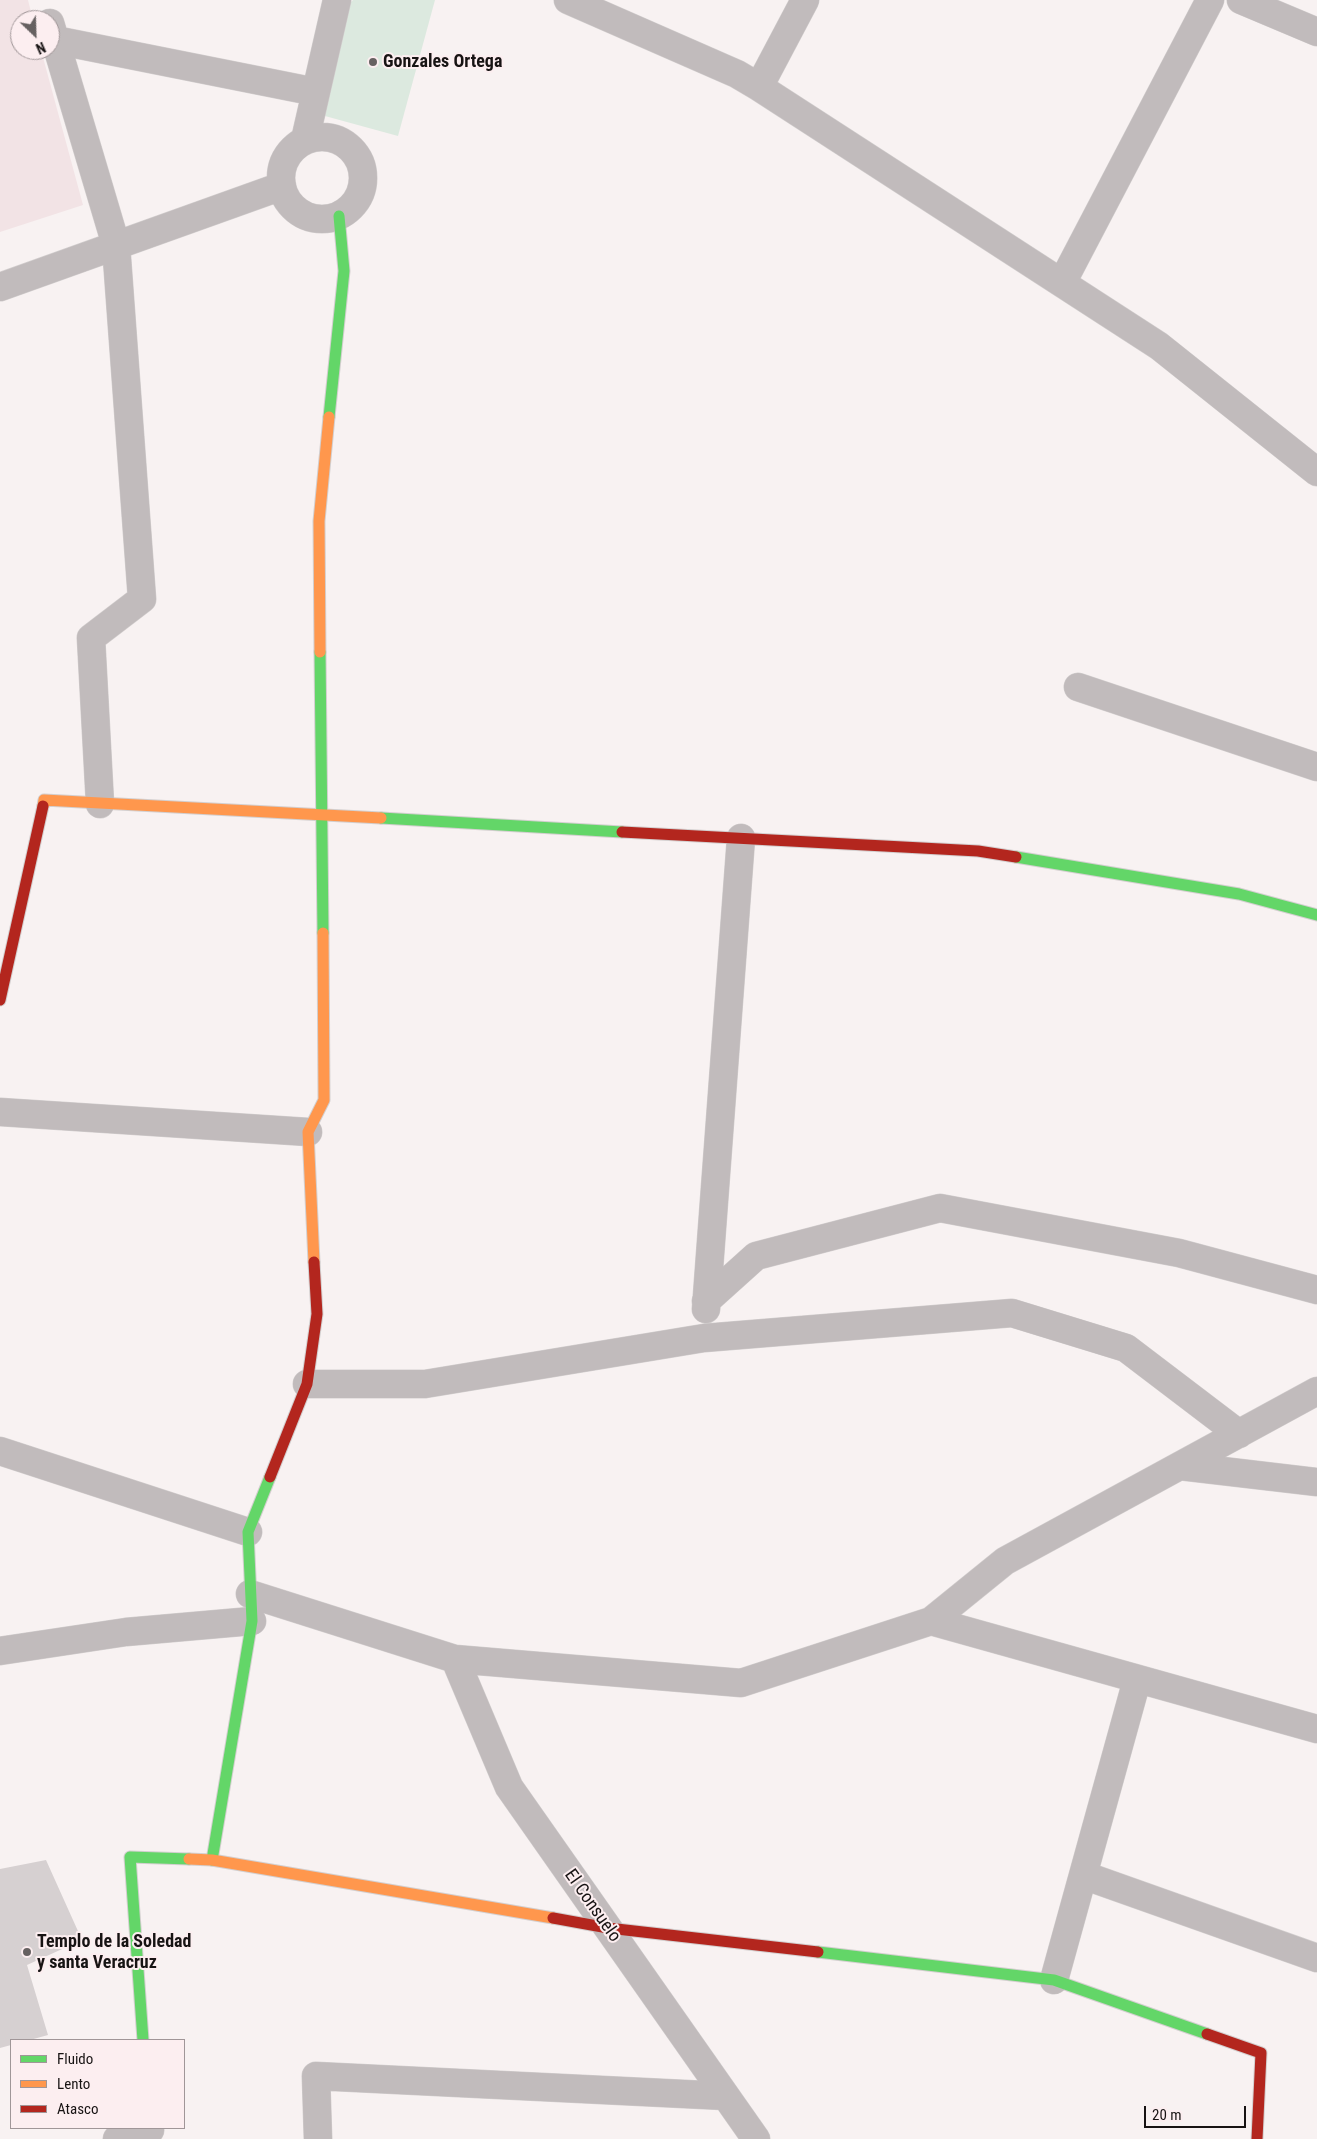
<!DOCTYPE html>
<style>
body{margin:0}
#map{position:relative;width:1317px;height:2139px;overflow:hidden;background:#f8f2f2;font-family:"Roboto Condensed",sans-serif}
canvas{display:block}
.legend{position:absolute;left:10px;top:2039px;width:175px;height:90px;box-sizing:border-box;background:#fceef0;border:1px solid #a09698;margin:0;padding:6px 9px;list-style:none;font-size:15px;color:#171313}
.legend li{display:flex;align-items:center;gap:10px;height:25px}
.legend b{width:25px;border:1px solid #a09698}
.north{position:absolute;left:10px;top:10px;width:50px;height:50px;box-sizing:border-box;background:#fceef0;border:1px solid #a09698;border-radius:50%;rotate:156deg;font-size:14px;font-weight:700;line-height:20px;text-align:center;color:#171313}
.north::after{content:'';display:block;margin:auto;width:18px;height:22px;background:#666161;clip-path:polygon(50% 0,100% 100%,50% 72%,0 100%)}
.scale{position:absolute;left:1144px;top:2106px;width:102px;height:22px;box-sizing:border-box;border:2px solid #171313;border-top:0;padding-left:6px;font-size:15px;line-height:18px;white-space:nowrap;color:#171313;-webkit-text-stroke:4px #fceef0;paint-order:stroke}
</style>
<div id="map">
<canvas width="1317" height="2139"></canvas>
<ul class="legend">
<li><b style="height:6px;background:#63d668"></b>Fluido</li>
<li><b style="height:6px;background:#ff974d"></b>Lento</li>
<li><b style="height:6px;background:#b3261e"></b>Atasco</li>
</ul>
<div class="north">N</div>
<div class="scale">20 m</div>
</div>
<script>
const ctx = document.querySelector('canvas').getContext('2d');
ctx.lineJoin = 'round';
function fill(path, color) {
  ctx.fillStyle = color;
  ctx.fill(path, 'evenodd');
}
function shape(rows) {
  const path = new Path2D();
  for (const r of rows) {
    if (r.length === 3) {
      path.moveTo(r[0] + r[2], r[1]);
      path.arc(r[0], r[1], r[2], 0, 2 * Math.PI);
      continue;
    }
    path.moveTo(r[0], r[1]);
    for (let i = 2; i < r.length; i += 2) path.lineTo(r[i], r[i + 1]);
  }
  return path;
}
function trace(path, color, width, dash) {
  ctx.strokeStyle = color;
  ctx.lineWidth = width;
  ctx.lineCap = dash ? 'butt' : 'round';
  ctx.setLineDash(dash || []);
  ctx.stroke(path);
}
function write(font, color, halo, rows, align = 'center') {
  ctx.font = font + ' "Roboto Condensed",sans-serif';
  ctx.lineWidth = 4;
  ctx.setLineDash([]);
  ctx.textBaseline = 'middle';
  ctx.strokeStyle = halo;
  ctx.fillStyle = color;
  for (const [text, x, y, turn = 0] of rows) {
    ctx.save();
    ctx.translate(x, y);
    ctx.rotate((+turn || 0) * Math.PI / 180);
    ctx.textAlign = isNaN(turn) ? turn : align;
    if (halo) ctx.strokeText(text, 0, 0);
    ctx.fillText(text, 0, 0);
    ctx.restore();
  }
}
const built = shape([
 [0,0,28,0,33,20,20,20,20,50,41,50,83,205,0,232]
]);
const green = shape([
 [353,0,435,0,398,136,314,113,342,11]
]);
const building = shape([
 [46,1860,82,1940,27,1965,48,2035,30,2040,11,2040,11,2045,0,2048,0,1869]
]);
const street = shape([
 [568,0,737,74,759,87,1159,346,1317,472],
 [1241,0,1317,32],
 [50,23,116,245,142,599,91,638,100,804],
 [55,40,316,92],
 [759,87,805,0],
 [322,178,41],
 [305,140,337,0],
 [1062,283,1210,0],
 [0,287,282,186],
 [1078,687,1317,767],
 [0,1112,308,1132],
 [706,1301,756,1256,940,1208,1179,1253,1317,1290],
 [706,1309,741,838],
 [307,1384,425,1384,704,1338,1012,1313,1126,1348,1239,1434],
 [0,1451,248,1532],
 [1180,1466,1317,1482],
 [250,1594,455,1659,741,1683,931,1621,1005,1561,1317,1391],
 [931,1621,1317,1729],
 [0,1651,126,1632,252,1621],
 [455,1659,509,1787,756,2139],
 [1083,1875,1317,1958],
 [1054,1980,1137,1680],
 [117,2139,150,2130],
 [318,2139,316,2076,725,2096]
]);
const fast = shape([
 [329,417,344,271,339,216],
 [320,652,323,933],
 [381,818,622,832],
 [1016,857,1239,894,1317,915],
 [212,1860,252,1621,248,1532,270,1477],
 [818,1952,1054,1980,1207,2034],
 [143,2040,130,1857,189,1859]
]);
const slow = shape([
 [320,652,319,521,329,417],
 [43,806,44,800,381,818],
 [314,1262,308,1132,324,1100,323,933],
 [189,1859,212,1860,553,1918]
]);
const jam = shape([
 [622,832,978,851,1016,857],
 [0,1000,43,806],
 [270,1477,307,1384,317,1314,314,1262],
 [553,1918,608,1928,818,1952],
 [1207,2034,1261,2053,1257,2139]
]);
const markers = [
 [373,62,5,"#666161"],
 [27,1952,5,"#666161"]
];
const poiNames = [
 ["Gonzales Ortega",383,62],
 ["Templo de la Soledad",37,1942],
 ["y santa Veracruz",37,1963]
];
const streetNames = [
 ["El Consuelo",592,1906,55]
];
fill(built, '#f2e3e5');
fill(green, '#dce9df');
fill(building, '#d6d0d1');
trace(street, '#d3cfcf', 29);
trace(fast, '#d3cfcf', 13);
trace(slow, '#d3cfcf', 13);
trace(jam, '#d3cfcf', 13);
trace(street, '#c1bbbc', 28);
trace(fast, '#63d668', 11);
trace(slow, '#ff974d', 11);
trace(jam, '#b3261e', 11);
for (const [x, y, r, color] of markers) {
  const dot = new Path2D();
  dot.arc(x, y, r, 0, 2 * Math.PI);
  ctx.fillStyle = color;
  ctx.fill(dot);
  trace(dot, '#fceef0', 2);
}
write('bold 18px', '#171313', '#fceef0', poiNames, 'left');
write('18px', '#171313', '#fceef0', streetNames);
</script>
